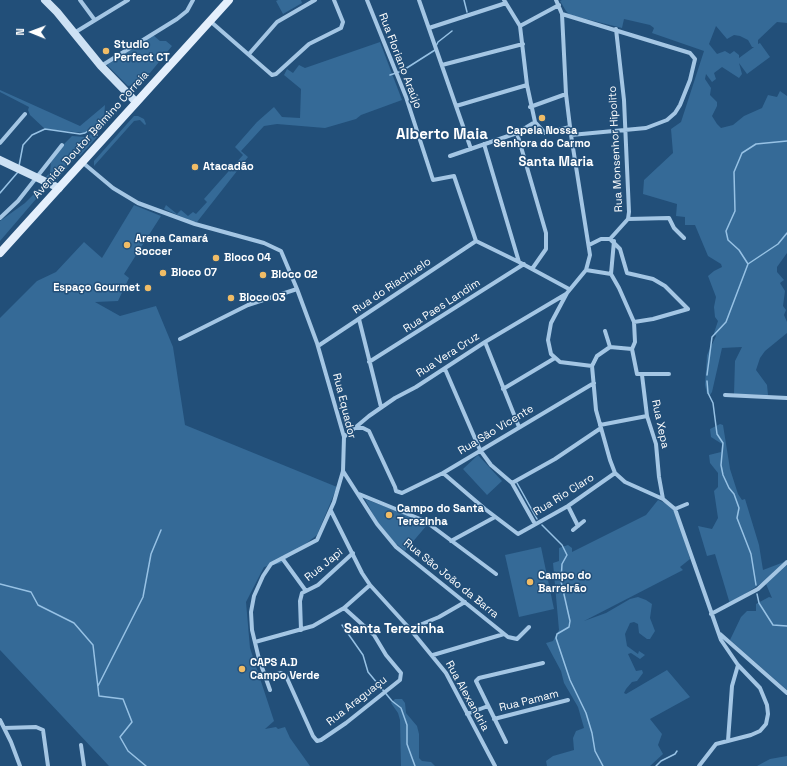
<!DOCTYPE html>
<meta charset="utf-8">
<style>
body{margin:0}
#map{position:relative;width:787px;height:766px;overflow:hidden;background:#224f79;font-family:"Space Grotesk",sans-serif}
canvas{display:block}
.north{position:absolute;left:12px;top:12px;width:40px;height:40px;-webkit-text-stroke:3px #224f79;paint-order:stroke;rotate:271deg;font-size:11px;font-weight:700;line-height:16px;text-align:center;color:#fff}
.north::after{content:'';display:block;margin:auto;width:14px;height:18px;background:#fff;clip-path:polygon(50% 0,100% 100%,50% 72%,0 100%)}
</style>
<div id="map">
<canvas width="787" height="766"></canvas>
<div class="north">N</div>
</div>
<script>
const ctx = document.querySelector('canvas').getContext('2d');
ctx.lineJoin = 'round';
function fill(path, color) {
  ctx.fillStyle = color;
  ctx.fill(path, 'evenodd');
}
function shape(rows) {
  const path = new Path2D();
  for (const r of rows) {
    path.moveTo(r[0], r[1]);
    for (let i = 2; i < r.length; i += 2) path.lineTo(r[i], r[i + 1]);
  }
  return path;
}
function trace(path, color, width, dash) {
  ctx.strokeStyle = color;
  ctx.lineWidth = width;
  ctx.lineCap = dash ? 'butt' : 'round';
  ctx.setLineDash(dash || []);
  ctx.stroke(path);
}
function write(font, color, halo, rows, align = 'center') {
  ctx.font = font + ' "Space Grotesk",sans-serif';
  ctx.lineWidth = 3;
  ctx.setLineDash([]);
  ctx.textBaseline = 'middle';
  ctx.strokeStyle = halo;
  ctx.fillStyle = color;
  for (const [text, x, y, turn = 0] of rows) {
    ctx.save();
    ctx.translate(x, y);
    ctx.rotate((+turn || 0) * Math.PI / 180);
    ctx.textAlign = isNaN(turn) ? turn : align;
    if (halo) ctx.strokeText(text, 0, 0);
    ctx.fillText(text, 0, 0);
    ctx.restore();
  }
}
const green = shape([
 [278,0,301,0,302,3,283,14,276,1],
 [562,0,787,0,787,23,777,22,758,40,758,44,760,43,770,57,747,74,739,63,742,74,739,78,722,67,714,73,716,79,712,82,706,74,705,79,711,88,710,95,717,102,717,106,712,116,717,124,721,128,733,125,744,116,762,108,768,95,777,97,780,91,787,96,787,253,777,267,777,272,784,280,780,283,785,291,783,306,786,310,784,315,787,322,787,333,765,351,760,358,756,370,767,385,768,395,734,394,735,361,742,347,722,348,712,392,710,395,707,394,705,385,707,355,716,336,714,333,718,321,715,317,714,307,716,297,708,276,714,271,722,267,721,264,708,256,695,225,685,225,685,217,676,216,677,204,643,194,644,180,673,153,671,129,681,122,704,51,652,33,654,28,650,25,624,19,622,28,570,15,566,11,560,1],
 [716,26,727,39,734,35,740,36,748,40,752,47,754,47,739,58,739,55,734,51,730,54,725,51,717,54,709,44],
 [153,35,160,41,166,41,172,46,150,73,143,76,134,85,128,86,107,65],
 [380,42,402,100,361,115,356,119,325,128,277,124,264,126,241,151,248,157,197,222,189,220,164,209,166,205,177,214,181,210,188,216,193,212,196,214,207,202,204,199,243,155,235,147,257,122,274,107,282,117,300,118,301,89,284,75,287,69,293,73,299,65,305,68],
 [0,90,80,126,105,105,104,118,85,133,45,129,30,115,28,110,29,107,0,92],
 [134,116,138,116,144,119,146,124,145,125,140,120,134,121,94,166,94,161],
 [90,134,97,137,80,156,78,154,57,180,46,177,50,172,51,162,63,145,72,136,86,137],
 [45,183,48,185,0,241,0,221,25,203],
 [134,205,161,216,124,274,129,278,118,301,95,302,120,316,156,306,173,347,185,425,337,487,317,535,281,563,264,567,246,602,250,648,274,721,265,729,276,727,278,729,285,727,290,738,310,766,109,766,0,650,0,318,37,281,56,272,84,242,102,258],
 [720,424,723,425,730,469,738,494,742,500,745,499,759,545,763,570,784,562,763,582,730,604,715,554,707,556,698,526,712,529,718,518,714,491,718,487,718,473,710,463,709,455,721,452,722,444,711,437,710,429],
 [478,455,502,481,487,495,463,469],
 [365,499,418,519,427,525,405,551,394,542,376,520],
 [658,500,665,503,676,512,690,559,680,567,683,570,584,621,606,613,630,599,638,597,646,600,652,604,650,618,655,631,650,639,647,639,639,633,638,624,634,622,630,623,625,634,627,646,638,654,639,651,645,655,640,659,631,653,628,654,636,671,642,670,643,673,637,681,632,682,626,689,624,693,626,694,667,670,690,697,650,719,662,734,658,745,663,754,650,766,547,766,546,761,553,756,574,750,573,738,576,731,584,728,578,707,564,683,561,671,546,643,553,641,559,630,553,563,559,561,559,548,568,545,572,548,572,552,646,515],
 [541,547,554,609,519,617,505,555],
 [787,565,787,690,730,640,741,617,747,611,756,611,756,604,769,597,772,598,766,584],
 [395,699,402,699,405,703,406,713,417,726,419,734,419,758,422,761,431,762,435,766,401,766,400,720,398,713,391,703],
 [787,756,787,766,757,766,770,759]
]);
const stream = shape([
 [464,0,467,12],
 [436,46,438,42,452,31],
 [390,75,402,71,435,50],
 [19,166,23,145,32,135,45,129,80,134,85,133,91,129,97,135],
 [0,193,18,172],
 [748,264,778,244,787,233],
 [707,375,712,337,726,322,748,264,739,250,728,240,726,231,735,211,734,172,742,153,756,144,787,141],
 [707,381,708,393,713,403,717,434,723,443,721,465,723,475,729,488,734,494,739,508,737,518,751,554,756,585],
 [517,483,537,519],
 [542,525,562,545,567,555,562,564,561,581,570,621,569,627,557,634,556,638,570,680,586,713,592,733,595,751,603,766],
 [0,584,31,592,38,605,74,623,93,645,99,696,123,699,132,722,120,737,128,751,146,766],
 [757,594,759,603,773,625,787,626],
 [342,625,363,655,368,672,392,701,401,708,407,725,407,744,415,766],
 [98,686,143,597,151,554,161,530],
 [656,766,661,761,675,754,677,751]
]);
const street = shape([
 [80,0,94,19],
 [367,0,406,97,433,180,454,176,476,241],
 [419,0,471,149],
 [504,0,520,26,527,85,535,122,545,133,570,127],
 [556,0,562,14,566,94,571,135,590,255,586,270,567,293,551,323,548,340,551,354,560,362,592,366,596,410,610,460,615,473,625,482,663,499,675,509,721,640,738,665,760,688,767,705,768,714,766,724,760,731,751,735,716,744,699,766],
 [562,14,690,53,695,59,690,80,680,105,675,113,667,120,646,128,571,135],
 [210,21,272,75,276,74,309,44,341,28,343,22,334,0],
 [520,26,559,5],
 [429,28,506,3],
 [74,33,128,0],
 [249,54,277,22,315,0],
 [442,65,523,44],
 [101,66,177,19,187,11,193,0],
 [456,106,527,85],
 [530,107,566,94],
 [517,133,546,233,546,249,532,269],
 [0,143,25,114],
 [484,144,519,262],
 [450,156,517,133,535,122],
 [82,162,113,188,138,203,195,224,264,243,281,251,297,289,317,343,344,437,343,471,334,502,317,540,271,564,263,576,254,596,251,612,252,630,259,659,270,690],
 [0,218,18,201,62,145],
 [628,219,669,218,674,228,684,238],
 [610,239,620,249,627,273,653,279,665,286,688,309],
 [476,241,519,262,569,289],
 [589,245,601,239,610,239,628,219,629,212,624,100,616,29],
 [586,270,611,274],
 [611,274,619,288,634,322,635,342,632,349,637,374,669,374],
 [611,274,614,241],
 [359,319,381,407],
 [634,322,653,319,688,309],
 [605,331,610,347],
 [180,339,248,305,297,289],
 [485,342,519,427],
 [318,346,476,241],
 [369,362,524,264],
 [592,366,597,356,610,347,632,349],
 [445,369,480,450,491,465,512,483,535,524],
 [642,375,647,416,656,444,659,477,663,499],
 [503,389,555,358],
 [725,395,787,398],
 [600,425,647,416],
 [354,428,363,428,369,431,395,487,396,491,402,493,443,473,594,383],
 [344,437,369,416,395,398,416,387,485,342,566,294],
 [343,471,377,524,396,547,411,559,508,637,517,639,529,627],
 [443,473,485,509,518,534,568,506,615,473],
 [512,483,555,459,601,428],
 [359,494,425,521,496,574],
 [568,506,578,526],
 [675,509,687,504],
 [331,511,362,573,370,585,410,629,446,673,495,766],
 [573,530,584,521],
 [451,541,495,517],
 [282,558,306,591],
 [711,614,758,589,787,562],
 [410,629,439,617,465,602],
 [301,630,300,601,302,593,318,585,353,553],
 [720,634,787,693],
 [255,642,313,626,344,608,370,585],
 [433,655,504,634],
 [266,677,281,673,286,676,313,736,317,741,321,740,346,723,400,680,401,673,386,655,374,635,344,608],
 [467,714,488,706],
 [494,719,568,700],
 [0,720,11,742,20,766],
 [4,728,36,727,43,730,48,766],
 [728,741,732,686,738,665],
 [506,742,476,681,479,678,543,663],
 [81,745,84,766]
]);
const secondary = shape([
 [45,0,57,12,101,66,136,102],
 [0,160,59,188]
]);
const primary = shape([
 [0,253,229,0]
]);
const markers = [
 [106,51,4,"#f0bc66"],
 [542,118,4,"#f0bc66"],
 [195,167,4,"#f0bc66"],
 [127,245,4,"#f0bc66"],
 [216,258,4,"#f0bc66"],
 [163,273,4,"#f0bc66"],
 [263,275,4,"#f0bc66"],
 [148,288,4,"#f0bc66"],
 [231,298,4,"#f0bc66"],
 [389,515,4,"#f0bc66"],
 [530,582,4,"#f0bc66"],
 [242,669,4,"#f0bc66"]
];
const poiNames = [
 ["Studio",114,45],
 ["Perfect CT",114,58],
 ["Capela Nossa",542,131,"center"],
 ["Senhora do Carmo",542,144,"center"],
 ["Atacadão",203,167],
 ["Arena Camará",135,239],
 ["Soccer",135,252],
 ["Bloco 04",224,258],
 ["Bloco 07",171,273],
 ["Bloco 02",271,275],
 ["Espaço Gourmet",140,288,"right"],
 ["Bloco 03",239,298],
 ["Campo do Santa",397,509],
 ["Terezinha",397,522],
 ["Campo do",538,576],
 ["Barreirão",538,589],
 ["CAPS A.D",250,663],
 ["Campo Verde",250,676]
];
const streetNames = [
 ["Rua Floriano Araújo",400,61,69],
 ["Avenida Doutor Belmino Correia",91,135,-48],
 ["Rua Monsenhor Hipolito",616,149,-93],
 ["Rua do Riachuelo",392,286,-34],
 ["Rua Paes Landim",442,306,-33],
 ["Rua Vera Cruz",448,355,-33],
 ["Rua Equador",344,406,76],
 ["Rua Xepa",660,424,78],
 ["Rua São Vicente",496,430,-31],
 ["Rua Rio Claro",564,495,-32],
 ["Rua Japi",324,565,-39],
 ["Rua São João da Barra",451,579,39],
 ["Rua Alexandria",467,696,61],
 ["Rua Araguaçu",357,701,-38],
 ["Rua Pamam",529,701,-14]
];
const quarterNames = [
 ["Santa Maria",556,162],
 ["Santa Terezinha",394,629]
];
const districtNames = [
 ["Alberto Maia",442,135]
];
fill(green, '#356a97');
trace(stream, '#97c2e5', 1.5);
trace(street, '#a4c6e4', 4);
trace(secondary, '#cde1f4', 8);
trace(primary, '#e4effc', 8);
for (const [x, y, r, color] of markers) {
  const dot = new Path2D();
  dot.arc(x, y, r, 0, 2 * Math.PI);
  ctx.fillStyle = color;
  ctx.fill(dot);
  trace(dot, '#224f79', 1.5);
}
write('bold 11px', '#fff', '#224f79', poiNames, 'left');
write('11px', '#fff', '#224f79', streetNames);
write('bold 13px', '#fff', '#224f79', quarterNames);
write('bold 15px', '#fff', '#224f79', districtNames);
</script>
